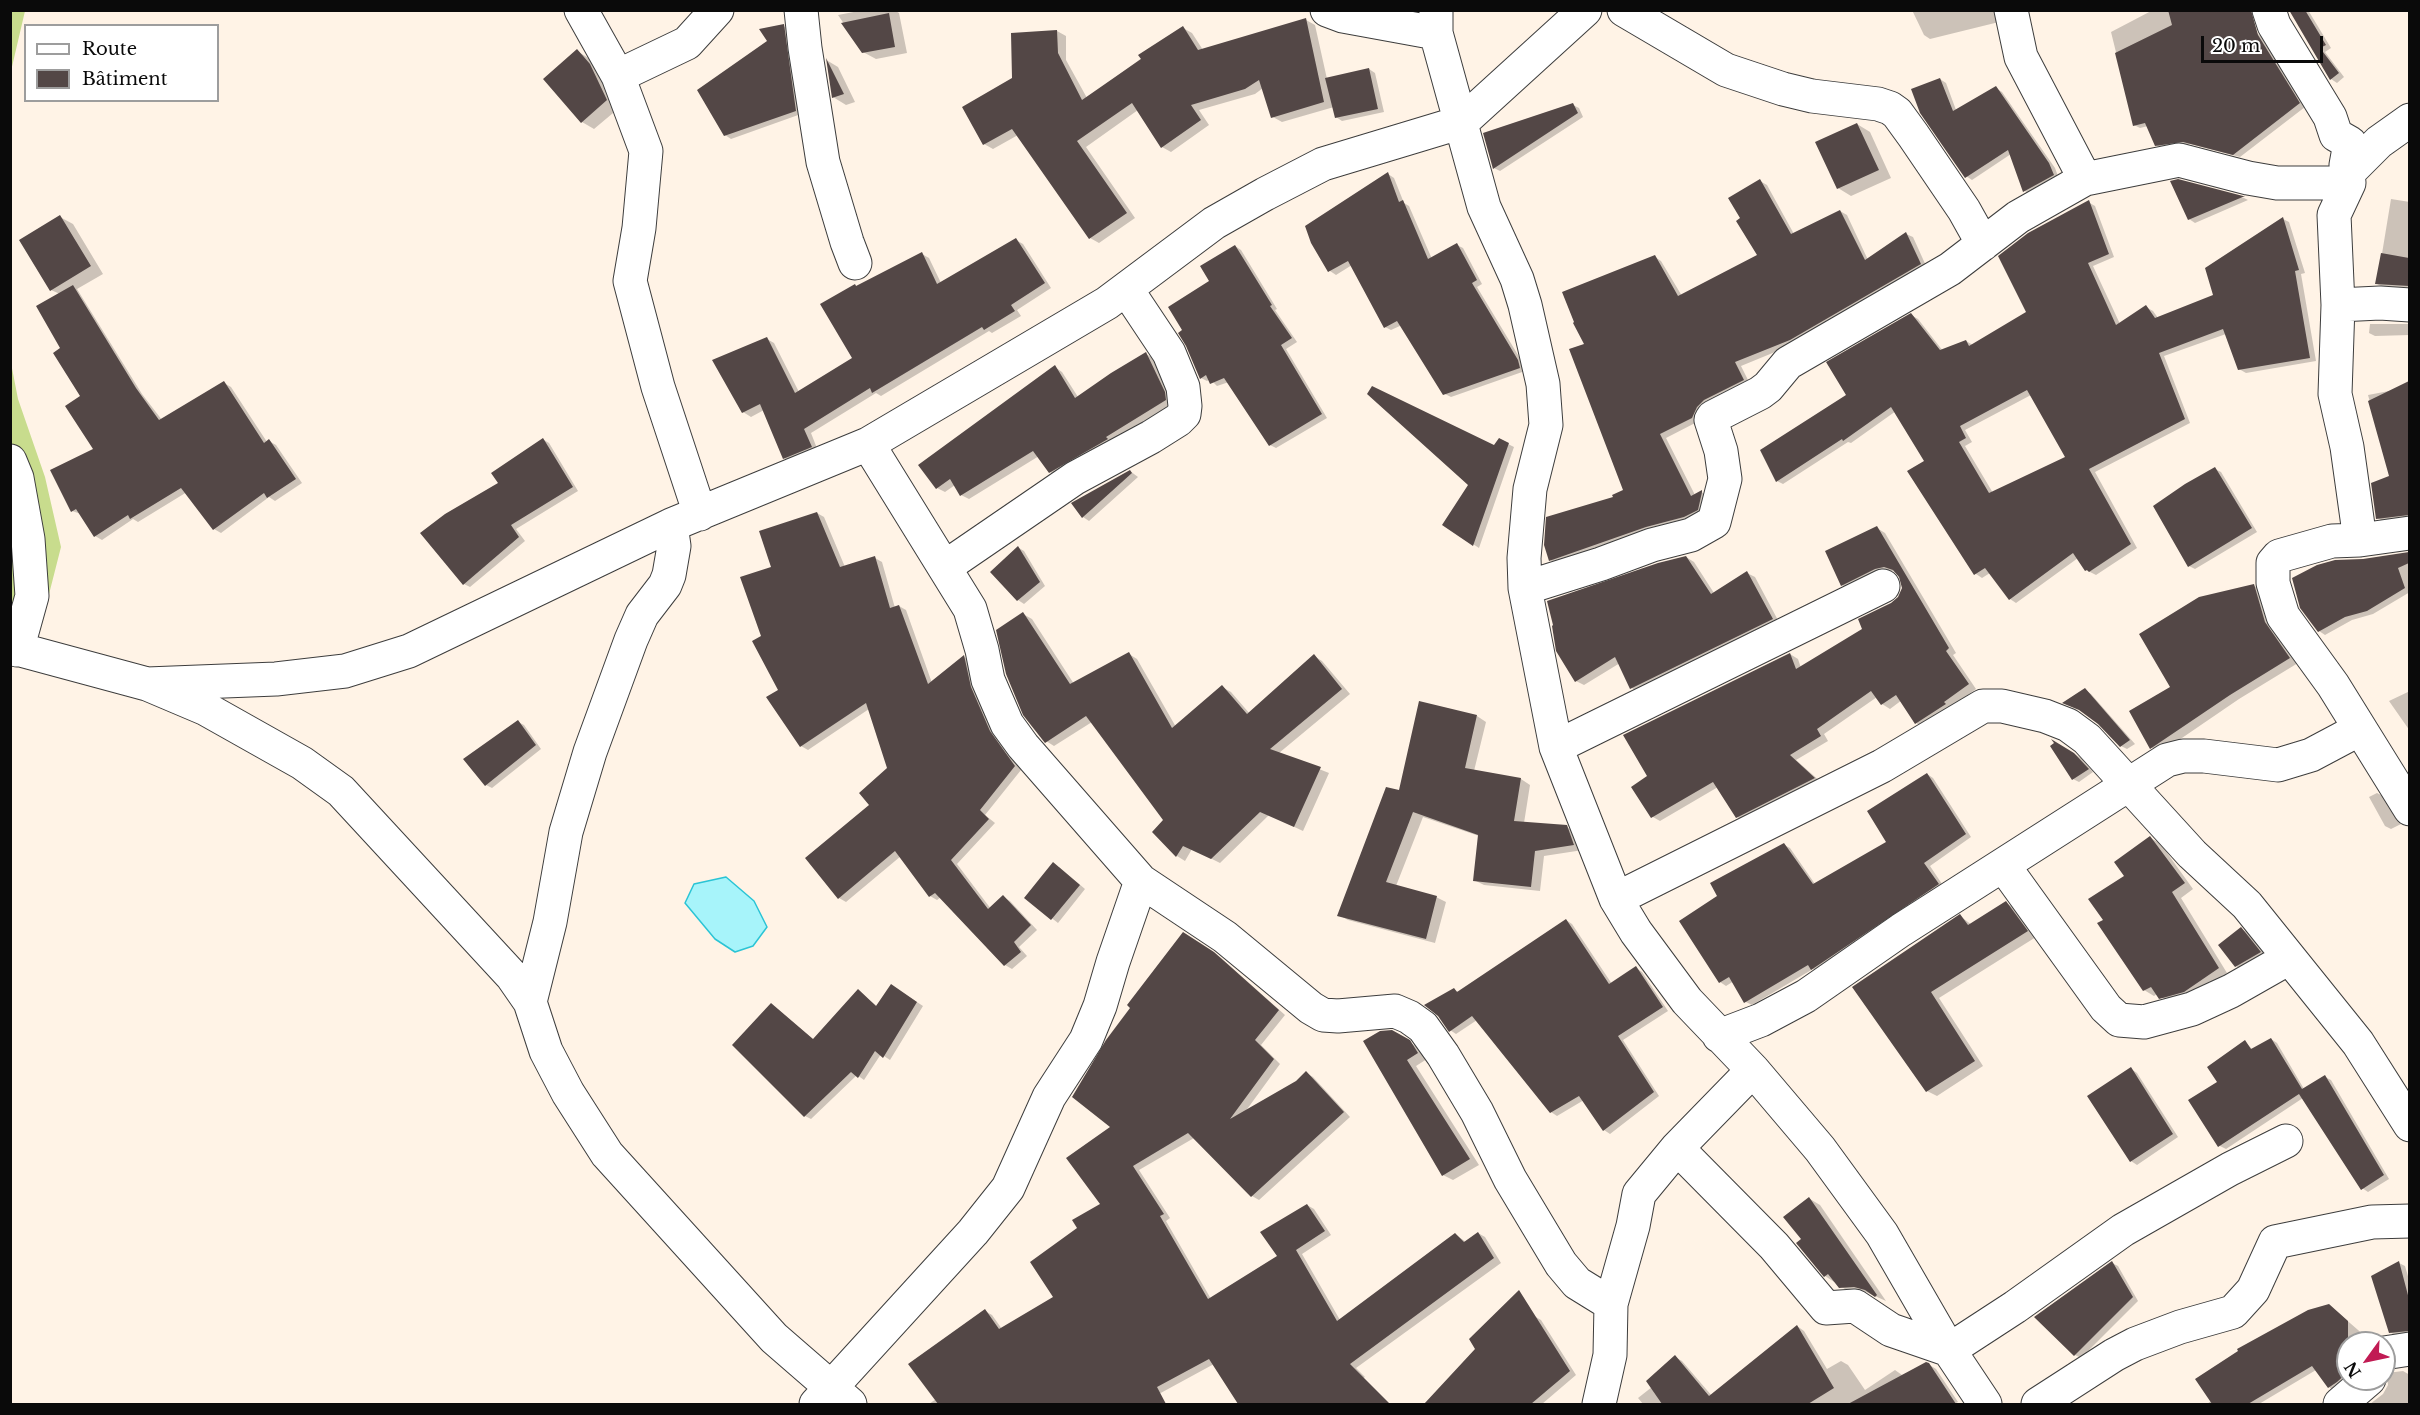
<!DOCTYPE html>
<meta charset="utf-8">
<style>
body{margin:0}
#map{position:relative;width:2420px;height:1415px;overflow:hidden;background:#fff3e6;font-family:"Libre Baskerville",serif}
canvas{display:block}
.frame{position:absolute;inset:0;border:12px solid #0a0a0a;pointer-events:none}
.legend{position:absolute;left:24px;top:24px;width:195px;height:78px;box-sizing:border-box;background:#fff;border:2px solid #9d9d9d;margin:0;padding:8px 10px;list-style:none;font-size:18px;color:#0a0a0a}
.legend li{display:flex;align-items:center;gap:12px;height:30px}
.legend b{width:30px;border:2px solid #9d9d9d}
.north{position:absolute;left:2336px;top:1331px;width:60px;height:60px;box-sizing:border-box;background:#fff;border:2px solid #9d9d9d;border-radius:50%;rotate:237deg;font-size:16px;font-weight:700;line-height:24px;text-align:center;color:#0a0a0a}
.north::after{content:'';display:block;margin:auto;width:21px;height:27px;background:#c11b54;clip-path:polygon(50% 0,100% 100%,50% 72%,0 100%)}
.scale{position:absolute;left:2201px;top:36px;width:122px;height:27px;box-sizing:border-box;border:3px solid #0a0a0a;border-top:0;padding-left:8px;font-size:18px;line-height:21px;white-space:nowrap;color:#0a0a0a;-webkit-text-stroke:4px #fff;paint-order:stroke}
</style>
<div id="map">
<canvas width="2420" height="1415"></canvas>
<div class="frame"></div>
<ul class="legend">
<li><b style="height:8px;background:#fff"></b>Route</li>
<li><b style="height:16px;background:#534746"></b>Bâtiment</li>
</ul>
<div class="north">N</div>
<div class="scale">20 m</div>
</div>
<script>
const ctx = document.querySelector('canvas').getContext('2d');
ctx.lineJoin = 'round';
function fill(path, color) {
  ctx.fillStyle = color;
  ctx.fill(path, 'evenodd');
}
function shape(rows) {
  const path = new Path2D();
  for (const r of rows) {
    path.moveTo(r[0], r[1]);
    for (let i = 2; i < r.length; i += 2) path.lineTo(r[i], r[i + 1]);
  }
  return path;
}
function trace(path, color, width, dash) {
  ctx.strokeStyle = color;
  ctx.lineWidth = width;
  ctx.lineCap = dash ? 'butt' : 'round';
  ctx.setLineDash(dash || []);
  ctx.stroke(path);
}
const forest = shape([
 [11,10,25,11,11,71,10,11],
 [10,358,18,399,45,477,61,547,46,606,10,642]
]);
const water = shape([
 [726,877,754,901,767,927,753,946,735,952,715,939,685,903,694,884,726,877]
]);
const shadow = shape([
 [864,10,894,10,899,13,907,53,876,59,863,52,838,15],
 [1912,10,1999,10,1999,22,1930,39,1924,35],
 [2153,10,2228,10,2263,38,2305,107,2240,157,2190,144,2163,148,2156,145,2148,126,2140,128,2134,125,2111,32],
 [2295,10,2308,10,2331,48,2325,52,2344,77,2337,83,2331,79],
 [1306,20,1315,25,1327,79,1369,69,1375,73,1384,112,1342,121,1336,117,1334,107,1282,122,1273,117,1263,88,1255,94,1199,110,1209,125,1171,152,1162,147,1138,110,1086,147,1135,218,1099,243,1090,238,1018,135,993,149,984,144,1014,79,1057,31,1066,36,1066,60,1087,98,1183,28,1192,33,1203,50],
 [783,26,789,29,801,114,731,139,725,135,769,42],
 [577,51,590,59,619,108,594,129,582,122],
 [828,61,838,67,855,102,846,105,833,97],
 [1940,79,1946,83,1956,110,1996,88,2002,92,2055,168,2059,179,2031,195,2025,191,2011,154,1972,180,1966,176],
 [1573,105,1579,108,1583,117,1500,171,1494,168],
 [1857,124,1870,132,1891,178,1851,196,1838,188],
 [1388,174,1394,178,1404,203,1409,206,1432,259,1457,245,1463,248,1482,284,1477,287,1524,365,1525,371,1451,397,1445,394,1402,325,1391,330,1385,327,1352,265,1336,275,1330,271,1312,243],
 [1760,181,1767,185,1794,234,1840,211,1847,215,1868,260,1906,234,1913,237,1927,268,1797,343,1741,366,1750,384,1699,421,1666,438,1695,495,1701,492,1708,496,1704,513,1557,564,1550,560,1624,491,1586,345,1655,257,1661,261,1682,296,1759,256,1742,219],
 [2178,181,2244,198,2248,200,2195,223,2189,219],
 [2391,199,2410,202,2410,288,2383,287,2377,284],
 [2088,202,2095,206,2114,257,2093,266,2120,324,2146,307,2153,311,2158,318,2215,296,2283,219,2289,222,2305,273,2301,274,2316,361,2246,373,2239,369,2226,334,2164,356,2190,423,2095,472,2137,548,2096,575,2086,570,2078,558,2016,603,2010,599,1990,573,1982,578,1976,574,1926,461,1896,411,1851,443,1848,442,1783,484,1777,481,1911,315,1918,319,1943,351,1966,341,1973,345,2027,312],
 [2031,395,2067,457,1993,493,1965,446,1972,442,1965,430],
 [60,217,73,224,103,274,77,289,142,394,162,420,224,383,231,387,267,442,269,441,276,445,302,483,275,501,269,497,221,533,214,529,187,492,138,522,133,519,102,540,95,536,81,514,72,511,95,449,82,397,62,348,60,294,51,290],
 [1016,240,1023,244,1051,288,1017,310,1021,316,992,333,989,331,881,396,876,393,811,433,818,451,791,462,784,458,764,410,751,417,743,412,767,339,774,343,799,392,854,358,855,285,858,287,922,254,929,258,941,283],
 [1235,246,1241,250,1277,309,1275,310,1297,342,1286,349,1327,418,1276,448,1270,445,1229,382,1217,386,1210,379,1207,381,1201,378,1184,330,1211,282],
 [2370,324,2410,324,2410,335,2375,336,2369,333],
 [1146,354,1153,358,1173,404,1058,476,1050,472,1039,456,969,499,961,495,955,485,945,492,937,488,1055,367,1062,372,1078,397],
 [2410,387,2410,518,2383,521,2377,518,2391,477,2368,395],
 [544,440,549,443,578,491,516,529,525,541,470,587,464,584,422,533,501,484],
 [1508,444,1514,447,1479,548,1444,525,1495,447],
 [2215,469,2221,472,2257,532,2195,569,2189,566],
 [1130,471,1138,477,1089,521,1083,517],
 [817,513,824,517,845,567,875,558,882,562,895,608,899,606,906,610,932,683,964,657,970,660,996,737,1021,770,985,815,995,823,957,864,991,909,1003,897,1010,901,1037,930,1019,947,1027,956,1012,969,1005,965,941,897,937,900,930,896,901,856,846,902,839,898,871,805,889,769,869,709,808,750,801,746,780,691,762,637,772,568],
 [1877,528,1885,533,1956,653,1953,655,1976,689,1924,727,1916,723,1902,700,1890,709,1882,704,1877,697,1824,734,1828,741,1796,760,1822,783,1745,821,1737,817,1718,787,1660,821,1653,817,1649,777,1790,654,1798,659,1801,668,1864,629,1899,598,1903,588,1901,577,1893,571,1883,573,1850,589,1842,585],
 [1019,548,1024,551,1045,586,1024,604,1018,600],
 [2410,554,2410,592,2373,614,2352,620,2325,635,2319,631,2363,560],
 [1686,557,1694,562,1714,593,1747,573,1755,577,1780,624,1639,693,1632,688,1620,663,1584,685,1576,681],
 [2254,586,2263,591,2298,663,2239,699,2160,753,2151,747],
 [1023,614,1032,619,1074,684,1129,654,1137,659,1176,727,1222,687,1231,692,1250,714,1314,656,1322,661,1350,694,1279,753,1329,773,1303,831,1269,815,1220,863,1192,849,1185,861,1177,856,1165,821,1092,722,1054,746,1046,741],
 [2085,690,2091,694,2135,744,2127,749,2121,746],
 [2410,691,2410,731,2389,701],
 [1477,716,1486,722,1474,771,1521,779,1530,785,1524,823,1566,827,1576,832,1583,850,1544,856,1540,891,1484,885,1474,880,1479,836,1423,817,1396,886,1436,897,1446,902,1435,943,1348,920,1339,915,1400,792],
 [518,722,524,725,541,749,492,788,486,785],
 [2055,742,2081,758,2093,772,2079,782,2073,779],
 [1927,774,1933,778,1971,837,1930,866,1944,887,1818,972,1813,969,1752,1005,1746,1002,1734,981,1726,986,1720,982,1719,897,1784,845,1790,848,1815,884,1888,843],
 [2377,793,2383,796,2401,824,2391,829,2385,826,2369,797],
 [2150,838,2160,843,2193,889,2181,898,2227,973,2194,996,2170,1003,2157,994,2154,996,2144,990,2105,921,2126,876],
 [1059,867,1085,889,1058,923,1026,898],
 [2006,903,2015,908,2036,937,1939,998,1983,1066,1937,1096,1927,1091,1854,987,1960,916,1972,925],
 [1566,920,1572,924,1612,984,1636,968,1642,972,1668,1011,1623,1040,1659,1096,1610,1134,1604,1130,1584,1100,1557,1116,1551,1112,1477,1020,1456,1034,1450,1030,1454,990,1459,992],
 [2241,929,2247,932,2266,956,2242,970,2236,966],
 [1191,938,1221,958,1285,1015,1261,1045,1280,1064,1245,1112,1297,1082,1306,1073,1313,1077,1350,1117,1259,1200,1252,1196,1194,1138,1139,1170,1170,1218,1166,1221,1211,1299,1280,1257,1307,1205,1314,1209,1331,1235,1302,1254,1340,1320,1456,1235,1466,1242,1478,1233,1485,1237,1501,1263,1356,1368,1365,1377,1320,1404,1240,1404,1214,1364,1146,1401,1142,1398,1132,1404,929,1404,936,1399,985,1311,992,1315,1002,1329,1056,1298,1079,1229,1102,1204,1113,1127],
 [897,989,923,1006,890,1060,881,1054,864,1080,857,1075,811,1119,805,1116,777,1009,814,1040,858,991,878,1007],
 [1392,1032,1419,1048,1427,1059,1416,1066,1479,1165,1453,1180,1443,1175],
 [2271,1039,2277,1043,2304,1089,2325,1077,2331,1080,2389,1179,2368,1192,2362,1188,2303,1098,2226,1149,2220,1146,2219,1082,2245,1042,2253,1050],
 [2131,1069,2137,1073,2178,1137,2137,1165,2131,1161],
 [1810,1199,1820,1205,1886,1301,1866,1292,1851,1293,1825,1276],
 [2112,1263,2118,1266,2138,1301,2081,1358,2075,1355],
 [2399,1263,2405,1266,2410,1283,2410,1334,2396,1336,2390,1332],
 [2335,1310,2373,1343,2348,1343,2348,1379,2336,1391,2330,1388,2316,1370,2259,1404,2207,1404],
 [1534,1316,1541,1320,1576,1375,1542,1404,1522,1404,1519,1401,1515,1404,1426,1404,1453,1375],
 [1797,1326,1804,1331,1827,1369,1841,1361,1848,1365,1865,1390,1895,1370,1902,1375,1928,1364,1936,1369,1958,1402,1954,1404,1643,1404,1638,1398,1652,1387,1675,1357,1682,1361,1712,1396],
 [2403,1371,2410,1375,2410,1404,2370,1404,2383,1394,2388,1385,2387,1373]
]);
const building = shape([
 [2168,10,2251,10,2258,35,2300,103,2233,155,2183,142,2155,146,2145,123,2133,126,2115,53,2172,25],
 [2289,10,2305,10,2326,45,2320,48,2339,73,2330,80],
 [889,13,895,47,862,53,841,23],
 [1306,18,1324,102,1271,118,1259,80,1245,89,1191,105,1201,120,1161,148,1132,103,1077,141,1127,213,1089,239,1012,129,983,145,962,107,1012,78,1011,33,1057,30,1058,53,1082,100,1141,59,1138,55,1183,26,1198,50],
 [784,24,796,111,724,136,697,90,767,41,759,29],
 [577,49,590,64,607,100,581,123,543,79],
 [826,58,844,94,832,98],
 [1369,68,1378,109,1335,118,1325,78],
 [1940,78,1953,111,1996,86,2049,163,2054,175,2023,192,2008,150,1965,178,1920,113,1911,89],
 [1573,103,1578,113,1493,169,1483,133],
 [1857,123,1879,170,1837,189,1815,142],
 [1388,172,1399,202,1403,200,1428,259,1457,243,1477,280,1472,283,1518,360,1520,368,1443,395,1397,321,1384,328,1348,261,1328,272,1311,243,1305,226],
 [1760,179,1791,234,1840,210,1865,260,1906,232,1921,264,1790,340,1735,362,1744,380,1704,400,1697,407,1692,418,1660,434,1691,496,1702,490,1702,492,1698,510,1684,517,1646,527,1549,561,1544,545,1546,517,1613,497,1612,495,1623,490,1569,349,1584,344,1573,323,1574,322,1562,292,1655,255,1678,296,1757,255,1736,221,1740,218,1728,198],
 [2178,179,2243,196,2245,196,2188,220,2170,181],
 [2089,200,2109,254,2088,263,2116,325,2146,305,2155,318,2213,295,2205,268,2283,217,2299,270,2295,271,2310,358,2238,370,2223,329,2159,353,2185,419,2089,469,2131,544,2089,572,2087,570,2085,571,2073,553,2009,600,1985,568,1974,575,1907,471,1924,461,1891,407,1843,441,1842,439,1776,482,1760,450,1846,395,1826,362,1911,313,1940,350,1966,340,1969,346,2026,312,1998,256,2028,233],
 [2027,390,2065,457,1989,493,1959,442,1966,438,1960,426],
 [60,215,91,266,50,291,19,240],
 [1016,238,1045,283,1011,305,1015,311,984,330,982,327,872,393,870,388,804,429,812,447,783,459,760,404,742,413,712,360,767,337,795,393,852,358,820,304,855,284,856,286,922,252,937,284],
 [1235,245,1272,305,1270,306,1292,338,1281,345,1322,414,1269,446,1224,378,1210,384,1206,375,1200,379,1186,346,1178,333,1182,330,1168,307,1209,281,1200,266],
 [2381,253,2409,258,2409,286,2375,284],
 [73,285,136,388,159,420,224,381,264,443,269,439,296,479,267,498,264,493,213,530,181,488,130,519,128,515,94,537,76,509,71,512,50,470,93,449,65,406,80,396,53,353,60,348,36,306],
 [1146,352,1165,392,1166,400,1106,437,1108,439,1049,473,1033,451,960,496,950,479,936,489,918,465,1055,365,1075,398,1111,373],
 [2409,381,2409,515,2376,519,2371,483,2389,476,2368,401],
 [1372,386,1494,445,1499,438,1509,443,1473,546,1442,525,1468,485,1367,394],
 [543,438,573,487,511,525,519,537,463,585,420,533,445,514,498,483,491,473],
 [2215,467,2252,528,2188,567,2153,506,2185,484],
 [1130,470,1132,473,1082,518,1071,503],
 [817,512,840,567,875,556,890,608,899,605,928,684,964,655,971,687,990,731,1015,766,980,810,989,819,951,860,988,909,1003,895,1031,925,1014,942,1021,952,1004,966,935,893,929,897,895,851,838,899,805,858,869,805,859,793,887,768,866,703,800,747,766,697,778,690,752,641,761,636,740,577,771,567,759,531],
 [1877,526,1949,648,1946,651,1969,684,1944,702,1946,704,1915,724,1896,695,1881,705,1871,691,1817,729,1821,736,1790,755,1815,778,1736,818,1713,782,1651,818,1631,787,1647,776,1623,735,1790,653,1796,669,1862,629,1858,619,1891,603,1898,597,1902,588,1899,577,1893,570,1884,567,1875,569,1841,586,1825,551],
 [1018,546,1040,582,1017,601,990,572],
 [2409,552,2409,563,2398,568,2405,588,2367,611,2345,617,2318,632,2300,608,2292,578,2317,565,2335,560,2363,559],
 [1686,556,1711,594,1747,571,1773,619,1630,689,1615,657,1575,682,1556,651,1552,626,1553,625,1547,601,1658,563],
 [2254,584,2265,622,2290,658,2230,695,2150,749,2129,711,2170,687,2139,634,2199,597],
 [1023,612,1070,684,1129,652,1172,728,1222,685,1247,714,1314,654,1342,689,1270,749,1321,767,1294,827,1260,812,1211,859,1183,846,1176,857,1152,832,1163,820,1086,716,1045,743,1023,715,1006,674,996,630],
 [2085,688,2130,740,2120,747,2098,724,2079,710,2062,703],
 [1419,701,1477,715,1465,768,1521,778,1514,821,1567,825,1574,845,1535,851,1531,887,1473,881,1478,835,1413,812,1386,882,1437,896,1426,939,1337,916,1386,787,1399,790],
 [518,720,536,745,485,786,463,759],
 [2051,739,2074,753,2089,769,2072,780,2050,746,2054,743],
 [1927,773,1966,834,1924,863,1939,884,1811,970,1808,965,1744,1003,1729,977,1719,983,1679,921,1717,896,1710,883,1784,843,1813,884,1886,842,1867,811],
 [2150,836,2185,883,2172,892,2219,968,2184,992,2159,999,2151,987,2143,991,2097,923,2103,920,2088,899,2124,876,2114,862],
 [1053,862,1080,885,1051,920,1024,898],
 [2006,901,2028,931,1931,992,1975,1061,1926,1092,1852,987,1960,914,1968,925],
 [1566,919,1609,984,1636,966,1663,1007,1618,1036,1654,1092,1603,1131,1579,1096,1550,1113,1472,1016,1449,1032,1438,1016,1424,1005,1454,988,1457,992],
 [2241,927,2261,952,2235,967,2218,945],
 [1183,932,1214,952,1279,1010,1255,1040,1274,1059,1230,1119,1296,1081,1306,1071,1344,1112,1251,1197,1188,1133,1133,1166,1164,1214,1160,1216,1208,1299,1277,1256,1260,1232,1307,1204,1325,1231,1296,1250,1337,1321,1455,1233,1464,1242,1478,1232,1494,1258,1350,1364,1390,1404,1238,1404,1209,1359,1157,1387,1166,1404,938,1404,908,1364,985,1309,999,1329,1053,1297,1030,1262,1077,1228,1072,1220,1100,1204,1066,1158,1110,1127,1072,1097,1106,1040,1130,1008,1127,1005],
 [891,984,917,1002,883,1058,875,1051,858,1078,851,1072,804,1117,732,1045,771,1003,813,1039,858,989,876,1006],
 [1392,1030,1410,1040,1418,1053,1407,1060,1470,1159,1442,1176,1363,1041,1380,1031],
 [2271,1038,2302,1089,2325,1075,2384,1175,2361,1190,2299,1094,2218,1147,2188,1100,2217,1082,2207,1067,2245,1040,2251,1049],
 [2131,1067,2173,1134,2130,1162,2087,1096],
 [1809,1197,1877,1295,1875,1297,1865,1290,1854,1287,1839,1288,1828,1274,1824,1277,1796,1243,1801,1239,1783,1217],
 [2112,1261,2133,1297,2074,1356,2034,1317],
 [2399,1261,2409,1299,2409,1331,2389,1333,2371,1276],
 [1519,1290,1570,1371,1531,1404,1424,1404,1475,1349,1469,1339],
 [2329,1304,2348,1321,2348,1372,2337,1382,2328,1388,2312,1366,2248,1404,2212,1404,2195,1379,2238,1351,2237,1349,2308,1310],
 [1797,1325,1834,1388,1808,1404,1662,1404,1646,1381,1675,1355,1709,1396],
 [1926,1362,1929,1363,1956,1404,1848,1404]
]);
const street = shape([
 [581,10,618,76,646,151,639,228,630,281,658,387,700,514],
 [801,10,805,48,823,162,847,242,855,263],
 [1327,10,1343,16,1436,33],
 [1436,10,1436,33,1484,207,1517,279,1525,305,1543,384,1546,425,1530,489,1524,558,1525,588,1556,747,1616,899,1636,932,1687,1001,1753,1070,1820,1149,1882,1234,1949,1350,1985,1404],
 [1624,10,1726,70,1783,89,1812,96,1878,104,1890,108,1897,113,1913,135,1964,210,1983,244],
 [2011,10,2021,57,2085,179],
 [2269,10,2274,25,2330,117,2336,135,2350,143,2346,165,2348,173,2379,142,2410,120],
 [618,76,687,43,717,10],
 [2348,173,2349,183,2334,215,2338,305,2380,303,2410,305],
 [2338,305,2335,394,2347,447,2360,540,2332,541,2279,556,2273,563,2273,583,2283,616,2333,685,2410,809],
 [10,461,17,478,28,539,32,596,17,650],
 [2360,540,2410,533],
 [945,567,1075,478,1151,437,1178,420,1184,414,1185,406,1183,387,1169,353,1127,290],
 [1525,588,1601,564,1652,545,1691,535,1714,522,1725,479,1721,451,1711,420,1713,417,1760,393,1768,387,1788,363,1950,269,2018,217,2085,179,2179,160,2248,178,2277,183,2349,183],
 [10,647,147,684,206,709,302,763,341,791,512,976,530,1002,546,1051,568,1093,607,1154,774,1338,850,1404],
 [147,684,276,679,345,671,409,651,671,525,868,444,1107,303,1214,223,1265,194,1323,164,1462,122,1585,10],
 [1556,747,1883,586],
 [2003,865,2106,1008,2119,1020,2144,1022,2192,1009,2231,991,2289,958],
 [1141,881,1225,937,1311,1008,1323,1015,1338,1016,1395,1011,1409,1017,1423,1027,1443,1055,1477,1112,1510,1179,1561,1264,1577,1283,1611,1304],
 [1616,899,1882,766,1983,706,2002,706,2045,716,2068,725,2087,739,2192,854,2247,905,2358,1043,2410,1125],
 [530,1002,550,922,566,832,590,752,631,640,642,615,665,585,669,575,674,546,671,525],
 [1719,1036,1761,1020,1806,996,1901,930,2167,760,2183,756,2204,756,2278,765,2311,755,2360,729],
 [1677,1148,1774,1246,1826,1308,1855,1306,1891,1330,1949,1350,2015,1307,2123,1230,2230,1169,2286,1141],
 [2384,1353,2410,1349],
 [816,1404,973,1232,1008,1188,1049,1097,1086,1040,1100,1006,1113,962,1141,881,1023,746,1007,724,988,680,982,650,970,609,868,444],
 [1599,1404,1610,1355,1611,1304,1633,1226,1639,1194,1677,1148,1753,1070],
 [2038,1404,2114,1355,2135,1344,2180,1327,2233,1312,2253,1290,2275,1242,2372,1222,2410,1221],
 [2340,1404,2369,1379]
]);
fill(forest, '#c8dc8d');
fill(water, '#a7f4fa');
trace(water, '#2ac4d5', 1.5);
fill(shadow, '#0003');
fill(building, '#534746');
trace(street, '#3d3d3d', 35);
trace(street, '#fff', 33);
</script>
